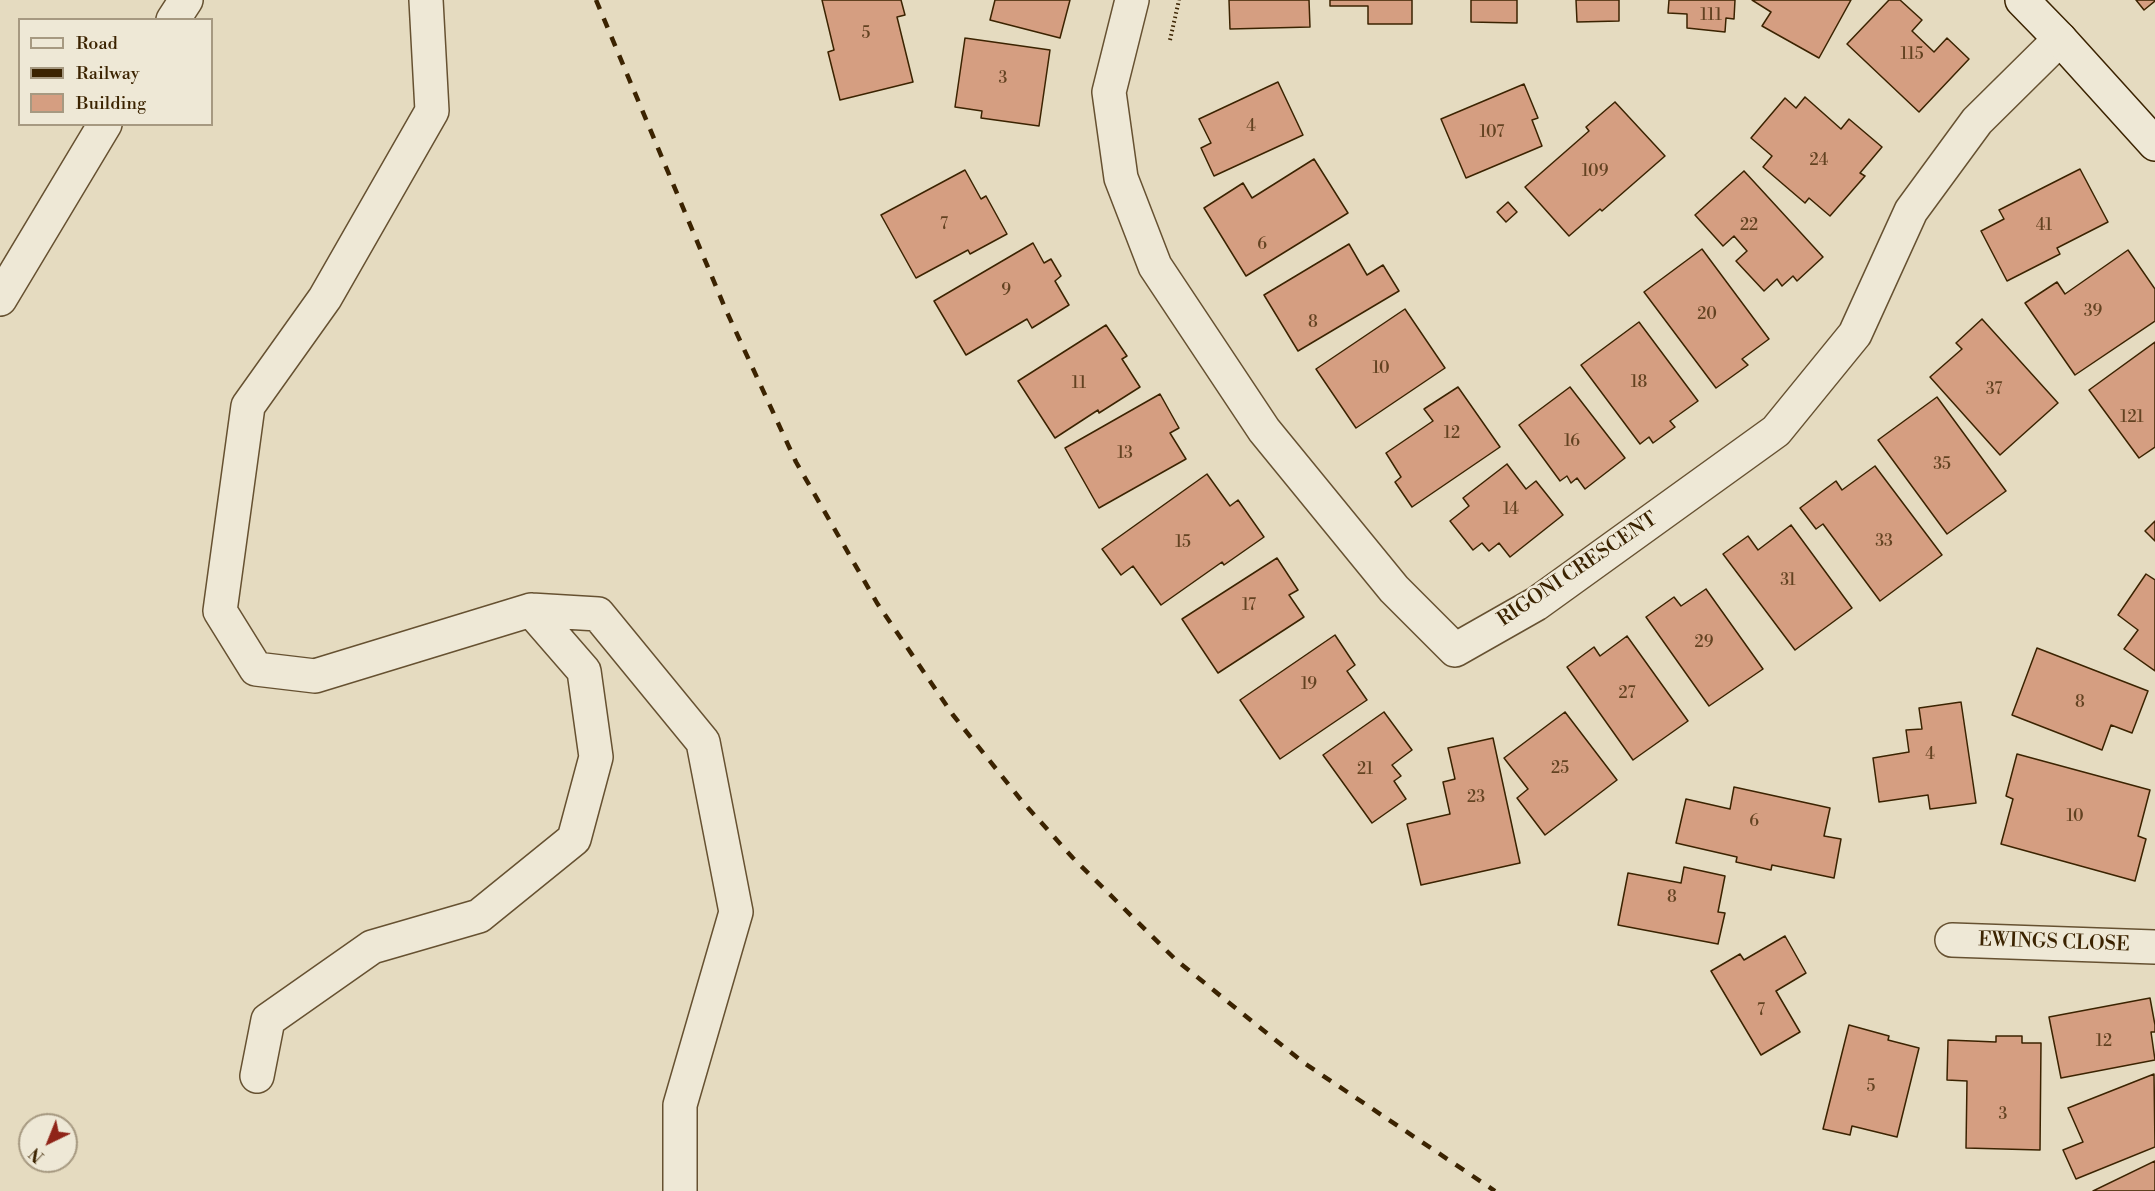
<!DOCTYPE html>
<style>
body{margin:0}
#map{position:relative;width:2155px;height:1191px;overflow:hidden;background:#e5dbc0;font-family:"Libre Bodoni",serif}
canvas{display:block}
.legend{position:absolute;left:18px;top:18px;width:195px;height:108px;box-sizing:border-box;background:#eee8d6;border:2px solid #a69981;margin:0;padding:8px 10px;list-style:none;font-size:18px;color:#3b2301}
.legend li{display:flex;align-items:center;gap:12px;height:30px}
.legend b{width:30px;border:2px solid #a69981}
.north{position:absolute;left:18px;top:1113px;width:60px;height:60px;box-sizing:border-box;background:#eee8d6;border:2px solid #a69981;border-radius:50%;rotate:223deg;font-size:16px;font-weight:700;line-height:24px;text-align:center;color:#3b2301}
.north::after{content:'';display:block;margin:auto;width:21px;height:27px;background:#8f2418;clip-path:polygon(50% 0,100% 100%,50% 72%,0 100%)}
</style>
<div id="map">
<canvas width="2155" height="1191"></canvas>
<ul class="legend">
<li><b style="height:8px;background:#eee8d6"></b>Road</li>
<li><b style="height:8px;background:#3b2301"></b>Railway</li>
<li><b style="height:16px;background:#d59e81"></b>Building</li>
</ul>
<div class="north">N</div>
</div>
<script>
const ctx = document.querySelector('canvas').getContext('2d');
ctx.lineJoin = 'round';
function fill(path, color) {
  ctx.fillStyle = color;
  ctx.fill(path, 'evenodd');
}
function shape(rows) {
  const path = new Path2D();
  for (const r of rows) {
    path.moveTo(r[0], r[1]);
    for (let i = 2; i < r.length; i += 2) path.lineTo(r[i], r[i + 1]);
  }
  return path;
}
function trace(path, color, width, dash) {
  ctx.strokeStyle = color;
  ctx.lineWidth = width;
  ctx.lineCap = dash ? 'butt' : 'round';
  ctx.setLineDash(dash || []);
  ctx.stroke(path);
}
function write(font, color, halo, rows, align = 'center') {
  ctx.font = font + ' "Libre Bodoni",serif';
  ctx.lineWidth = 5;
  ctx.setLineDash([]);
  ctx.textBaseline = 'middle';
  ctx.strokeStyle = halo;
  ctx.fillStyle = color;
  for (const [text, x, y, turn = 0] of rows) {
    ctx.save();
    ctx.translate(x, y);
    ctx.rotate((+turn || 0) * Math.PI / 180);
    ctx.textAlign = isNaN(turn) ? turn : align;
    if (halo) ctx.strokeText(text, 0, 0);
    ctx.fillText(text, 0, 0);
    ctx.restore();
  }
}
const building = shape([
 [822,0,901,0,905,15,897,17,913,82,840,100,828,52,834,50,822,0],
 [995,0,1070,0,1060,38,990,20,995,0],
 [1229,0,1309,0,1310,27,1230,29,1229,0],
 [1330,0,1412,0,1412,24,1368,24,1368,6,1330,6,1330,0],
 [1471,0,1517,0,1517,23,1471,22,1471,0],
 [1576,0,1619,0,1619,21,1577,22,1576,0],
 [1669,0,1735,0,1734,19,1726,18,1725,32,1687,28,1687,14,1668,13,1669,0],
 [1752,0,1851,0,1819,58,1762,26,1771,12,1752,0],
 [1889,0,1900,0,1922,20,1912,31,1934,52,1947,38,1969,59,1919,112,1847,44,1889,0],
 [2136,0,2155,0,2155,1,2144,10,2136,0],
 [965,38,1050,50,1039,126,981,118,982,111,955,107,965,38],
 [1278,82,1303,135,1214,176,1201,148,1211,143,1199,119,1278,82],
 [1524,84,1538,118,1532,120,1542,146,1466,178,1441,119,1524,84],
 [1805,97,1841,129,1849,119,1882,147,1860,173,1865,176,1830,216,1809,198,1805,203,1763,167,1772,156,1751,138,1785,98,1796,108,1805,97],
 [1615,102,1665,156,1602,211,1600,209,1569,236,1525,187,1589,131,1586,127,1615,102],
 [1314,159,1348,213,1246,276,1204,208,1243,183,1252,198,1314,159],
 [2080,169,2108,222,2057,248,2060,254,2007,281,1981,231,2004,219,1999,210,2080,169],
 [965,170,981,199,986,196,1007,234,970,254,968,250,916,278,881,215,965,170],
 [1744,171,1823,257,1797,281,1793,276,1782,286,1777,279,1764,291,1736,261,1747,251,1734,236,1723,246,1695,215,1744,171],
 [1508,202,1517,212,1506,222,1497,212,1508,202],
 [1033,243,1044,263,1051,259,1061,276,1055,281,1069,305,1032,328,1027,319,966,355,934,301,1033,243],
 [1349,244,1367,275,1383,265,1399,291,1298,351,1264,295,1349,244],
 [1702,249,1769,339,1742,359,1748,365,1716,388,1644,292,1702,249],
 [2128,250,2155,289,2155,321,2075,375,2025,303,2057,282,2065,294,2128,250],
 [1405,309,1445,368,1356,428,1316,369,1405,309],
 [1982,319,2058,403,2000,455,1930,377,1962,349,1956,343,1982,319],
 [1639,322,1698,401,1670,421,1675,427,1653,443,1649,437,1640,444,1581,365,1639,322],
 [1106,325,1127,356,1122,359,1140,387,1099,413,1098,410,1055,438,1018,381,1106,325],
 [2155,342,2155,447,2139,458,2089,390,2155,342],
 [1458,387,1500,447,1412,507,1395,482,1401,477,1386,453,1433,421,1424,409,1458,387],
 [1570,387,1625,458,1585,489,1577,478,1571,483,1567,476,1560,481,1519,425,1570,387],
 [1160,394,1179,428,1170,433,1186,459,1099,508,1065,448,1160,394],
 [1937,397,2006,491,1947,534,1878,440,1937,397],
 [1507,464,1526,489,1536,481,1563,515,1510,557,1499,543,1489,551,1482,543,1473,550,1450,521,1469,506,1463,498,1507,464],
 [1875,466,1942,555,1880,601,1823,524,1816,529,1800,508,1836,481,1842,490,1875,466],
 [1207,474,1230,506,1238,500,1264,537,1224,565,1222,562,1161,605,1133,566,1121,575,1102,549,1207,474],
 [2155,521,2155,541,2145,531,2155,521],
 [1791,525,1852,608,1795,650,1723,554,1748,536,1758,550,1791,525],
 [1277,558,1298,590,1289,595,1304,617,1218,673,1182,619,1277,558],
 [2146,574,2155,580,2155,671,2124,649,2138,630,2118,615,2146,574],
 [1706,589,1763,669,1709,706,1646,617,1674,597,1681,606,1706,589],
 [1335,635,1355,665,1347,671,1367,700,1280,759,1240,700,1335,635],
 [1627,636,1688,721,1633,760,1567,667,1594,647,1600,656,1627,636],
 [2037,648,2148,691,2132,733,2111,725,2102,750,2012,715,2037,648],
 [1961,702,1976,803,1930,809,1928,795,1879,802,1873,758,1909,752,1906,730,1922,729,1919,708,1961,702],
 [1384,712,1412,750,1392,765,1401,776,1394,781,1406,799,1372,823,1323,755,1384,712],
 [1565,712,1617,780,1545,835,1517,798,1528,789,1504,758,1565,712],
 [1493,738,1520,863,1421,885,1407,824,1450,814,1443,782,1455,779,1448,748,1493,738],
 [2017,754,2150,790,2138,836,2146,839,2135,881,2001,844,2013,799,2006,796,2017,754],
 [1734,787,1830,808,1824,836,1841,839,1834,878,1772,865,1771,870,1736,862,1737,857,1676,843,1686,799,1730,809,1734,787],
 [1684,867,1725,876,1718,912,1725,913,1718,944,1618,925,1628,873,1681,883,1684,867],
 [1785,936,1806,973,1776,991,1800,1032,1761,1055,1711,971,1740,954,1744,960,1785,936],
 [2150,998,2155,1025,2155,1032,2151,1032,2155,1060,2061,1078,2049,1017,2150,998],
 [1849,1025,1889,1036,1888,1040,1919,1048,1897,1137,1852,1126,1850,1135,1823,1129,1849,1025],
 [1996,1036,2022,1036,2022,1043,2041,1043,2040,1150,1966,1148,1967,1081,1947,1080,1948,1040,1996,1042,1996,1036],
 [2154,1074,2155,1147,2076,1179,2063,1150,2083,1142,2068,1108,2154,1074],
 [2155,1161,2155,1191,2093,1191,2155,1161]
]);
const path = shape([
 [1170,40,1179,0]
]);
const street = shape([
 [426,0,432,111,325,298,248,406,220,611,256,669,315,676,531,610,598,614,703,742,736,912,680,1105,680,1191],
 [1132,0,1109,92,1121,178,1155,266,1264,430,1394,589,1455,650,1536,604,1776,431,1855,334,1911,211,1977,121,2060,39],
 [173,20,186,0],
 [0,299,105,124],
 [1952,940,2155,947],
 [257,1076,268,1020,372,947,479,916,574,839,596,757,584,671,531,610]
]);
const secondary = shape([
 [2022,0,2060,39,2155,144]
]);
const rail = shape([
 [596,0,725,308,796,462,877,603,953,715,1021,800,1073,858,1176,960,1304,1063,1495,1191]
]);
const numberNames = [
 ["111",1711,16],
 ["5",866,34],
 ["115",1912,55],
 ["3",1003,79],
 ["4",1251,127],
 ["107",1492,133],
 ["24",1819,161],
 ["109",1595,172],
 ["7",944,225],
 ["22",1749,226],
 ["41",2044,226],
 ["6",1262,245],
 ["9",1006,291],
 ["39",2093,312],
 ["20",1707,315],
 ["8",1313,323],
 ["10",1381,369],
 ["18",1639,383],
 ["11",1079,384],
 ["37",1994,390],
 ["121",2132,418],
 ["12",1452,434],
 ["16",1572,442],
 ["13",1125,454],
 ["35",1942,465],
 ["14",1511,510],
 ["33",1884,542],
 ["15",1183,543],
 ["31",1788,581],
 ["17",1249,606],
 ["29",1704,643],
 ["19",1309,685],
 ["27",1627,694],
 ["8",2080,703],
 ["4",1930,755],
 ["25",1560,769],
 ["21",1365,770],
 ["23",1476,798],
 ["10",2075,817],
 ["6",1754,822],
 ["8",1672,898],
 ["7",1761,1011],
 ["12",2104,1042],
 ["5",1871,1087],
 ["3",2003,1115]
];
const streetNames = [
 ["RIGONI CRESCENT",1578,570,-34],
 ["EWINGS CLOSE",2054,943,2]
];
fill(building, '#d59e81');
trace(building, '#3b2301', 1.5);
trace(street, '#665131', 36);
trace(secondary, '#3b2301', 36);
trace(path, '#3b2301', 4, [1.5, 3]);
trace(street, '#eee8d6', 33);
trace(secondary, '#eee8d6', 33);
trace(rail, '#3b2301', 4.5, [10, 10]);
write('16px', '#624221', null, numberNames);
write('20px', '#3b2301', '#eee8d6', streetNames);
</script>
